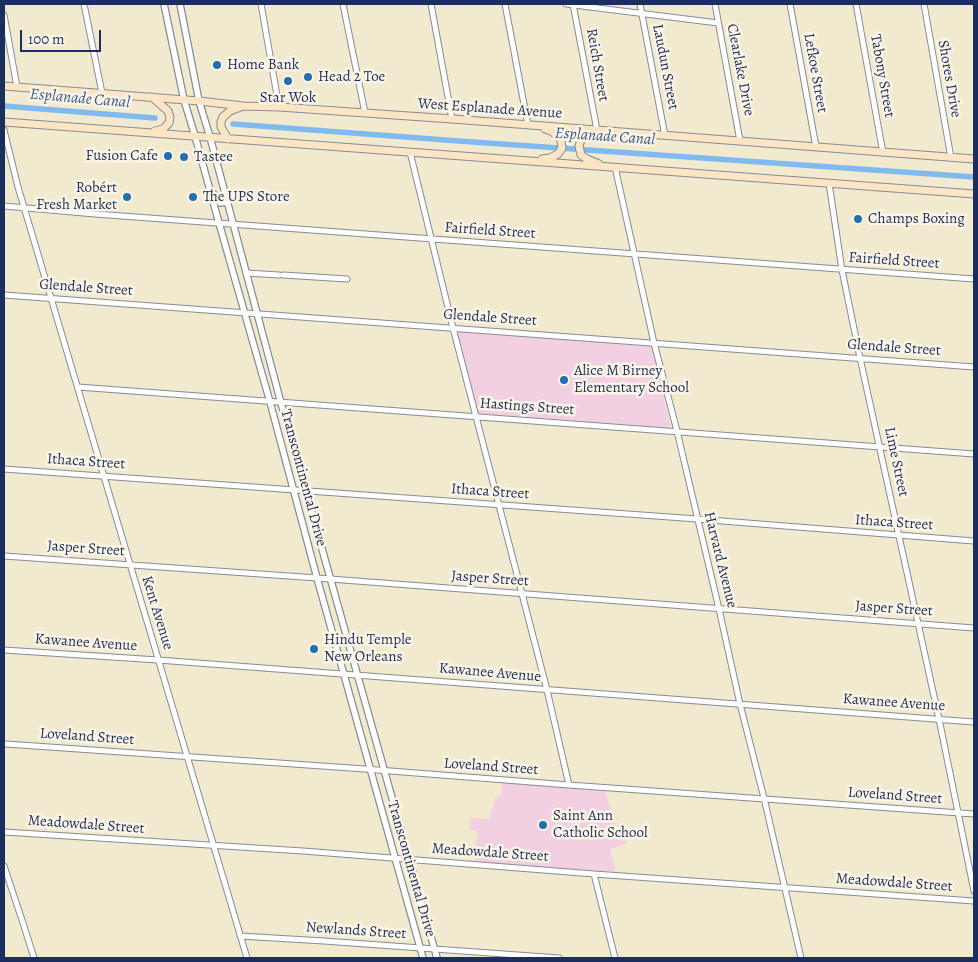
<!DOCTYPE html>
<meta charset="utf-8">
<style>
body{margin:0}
#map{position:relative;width:978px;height:962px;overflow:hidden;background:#f2eacf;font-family:Alegreya,serif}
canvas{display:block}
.frame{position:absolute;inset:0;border:5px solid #1b2f5e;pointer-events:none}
.scale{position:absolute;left:20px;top:30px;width:81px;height:22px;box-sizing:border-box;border:2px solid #1b2f5e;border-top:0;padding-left:6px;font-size:15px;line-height:18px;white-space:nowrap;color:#1b2f5e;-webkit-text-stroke:4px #fcf5e5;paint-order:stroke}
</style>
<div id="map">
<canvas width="978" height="962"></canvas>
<div class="frame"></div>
<div class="scale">100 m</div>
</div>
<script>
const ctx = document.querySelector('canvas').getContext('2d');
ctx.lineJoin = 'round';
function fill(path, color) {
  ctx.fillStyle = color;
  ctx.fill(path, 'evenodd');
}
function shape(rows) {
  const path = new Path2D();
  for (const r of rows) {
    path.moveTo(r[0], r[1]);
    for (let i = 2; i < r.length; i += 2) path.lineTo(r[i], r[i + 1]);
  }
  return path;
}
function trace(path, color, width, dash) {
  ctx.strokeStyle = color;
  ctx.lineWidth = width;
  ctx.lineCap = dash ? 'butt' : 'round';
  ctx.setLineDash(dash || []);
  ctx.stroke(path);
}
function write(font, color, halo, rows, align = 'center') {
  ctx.font = font + ' Alegreya,serif';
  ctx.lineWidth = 5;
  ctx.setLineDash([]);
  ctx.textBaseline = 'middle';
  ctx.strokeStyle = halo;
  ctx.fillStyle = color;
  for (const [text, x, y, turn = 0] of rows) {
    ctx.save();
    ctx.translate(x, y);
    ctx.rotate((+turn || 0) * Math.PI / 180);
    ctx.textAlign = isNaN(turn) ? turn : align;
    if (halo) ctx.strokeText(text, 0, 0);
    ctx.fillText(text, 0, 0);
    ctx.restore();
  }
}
const built = shape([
 [456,331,652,346,671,428,477,413],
 [503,783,605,791,617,831,624,833,626,844,610,849,616,872,475,862,477,831,470,830,471,818,490,819,491,810,493,809,494,800,501,795]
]);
const canal = shape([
 [4,106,155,118],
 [233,124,459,141,974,177]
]);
const minor = shape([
 [84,4,102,93],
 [261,4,279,107],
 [343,4,365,113],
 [431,4,452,119],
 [505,4,528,125],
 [566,4,718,23],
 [573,4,597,130],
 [640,4,665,136],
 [715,4,740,141],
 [790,4,816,147],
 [856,4,883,153],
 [924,4,951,158],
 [4,15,17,87],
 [4,130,18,187,247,958],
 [410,152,453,328,547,690,569,785],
 [615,167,654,343,677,431,719,609,740,704,764,798,801,958],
 [829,183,842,270,860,358,939,719,974,891],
 [4,206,95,214,974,279],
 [246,273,279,275],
 [283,275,347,279],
 [4,295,974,367],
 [78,387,974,454],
 [4,469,697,519,974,541],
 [4,556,317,578,974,628],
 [4,650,158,660,974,722],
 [6,744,365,769,569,785,974,814],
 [4,832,303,851,594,874,974,901],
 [4,866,23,923,34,958],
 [594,874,615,958],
 [240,936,324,941,559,958]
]);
const tertiary = shape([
 [164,4,184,100,195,136,219,223,270,402,317,578,423,958],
 [180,4,199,101,210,137,281,403,437,958],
 [211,192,214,194,220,203,227,202]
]);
const secondary = shape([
 [4,86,199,101,243,106,279,107,452,119,974,159],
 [152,97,168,111,170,117,169,123,163,129,155,131],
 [4,122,974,194],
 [228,139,221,127,221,122,223,117,230,111,243,106],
 [542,159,550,158,558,154,562,148,561,141,559,137,551,131,545,129],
 [599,164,587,159,581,155,579,146,581,140,585,137,591,135,599,135]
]);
const markers = [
 [217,65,5,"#1f6fb2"],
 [308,77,5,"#1f6fb2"],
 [288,81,5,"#1f6fb2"],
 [168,156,5,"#1f6fb2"],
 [184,157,5,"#1f6fb2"],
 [127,197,5,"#1f6fb2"],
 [193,197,5,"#1f6fb2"],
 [858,219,5,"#1f6fb2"],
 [564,380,5,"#1f6fb2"],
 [314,649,5,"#1f6fb2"],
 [543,825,5,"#1f6fb2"]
];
const poiNames = [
 ["Home Bank",227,65],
 ["Head 2 Toe",318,77],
 ["Star Wok",288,98,"center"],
 ["Fusion Cafe",158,156,"right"],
 ["Tastee",194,157],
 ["Robért",117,188,"right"],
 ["Fresh Market",117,205,"right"],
 ["The UPS Store",203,197],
 ["Champs Boxing",868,219],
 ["Alice M Birney",574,371],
 ["Elementary School",574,388],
 ["Hindu Temple",324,640],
 ["New Orleans",324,657],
 ["Saint Ann",553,816],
 ["Catholic School",553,833]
];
const streetNames = [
 ["Reich Street",597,65,80],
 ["Laudun Street",665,67,79],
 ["Clearlake Drive",740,70,79],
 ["Lefkoe Street",815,73,80],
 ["Tabony Street",882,76,80],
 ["Shores Drive",949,79,80],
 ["West Esplanade Avenue",490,109,4],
 ["Fairfield Street",490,231,4],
 ["Fairfield Street",894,261,4],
 ["Glendale Street",86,288,4],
 ["Glendale Street",490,318,4],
 ["Glendale Street",894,348,4],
 ["Hastings Street",527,407,4],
 ["Ithaca Street",86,462,4],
 ["Lime Street",896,462,78],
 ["Transcontinental Drive",303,478,75],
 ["Ithaca Street",490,492,4],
 ["Ithaca Street",894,523,4],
 ["Jasper Street",86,549,4],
 ["Harvard Avenue",720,560,76],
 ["Jasper Street",490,579,4],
 ["Jasper Street",894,609,4],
 ["Kent Avenue",157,613,73],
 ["Kawanee Avenue",86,643,4],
 ["Kawanee Avenue",490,673,5],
 ["Kawanee Avenue",894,703,4],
 ["Loveland Street",87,737,4],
 ["Loveland Street",491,767,4],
 ["Loveland Street",895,796,4],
 ["Meadowdale Street",86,825,4],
 ["Meadowdale Street",490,853,4],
 ["Transcontinental Drive",411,869,74],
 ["Meadowdale Street",894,883,4],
 ["Newlands Street",356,931,4]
];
const waterNames = [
 ["Esplanade Canal",80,99,5],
 ["Esplanade Canal",605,137,4]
];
fill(built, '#f2cfe1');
trace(canal, '#81b9f1', 5.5);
trace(minor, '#868c96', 7);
trace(tertiary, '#868c96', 8);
trace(secondary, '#868c96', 9);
trace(minor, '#fff', 5);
trace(tertiary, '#fff', 5.5);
trace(secondary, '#fce5c4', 7);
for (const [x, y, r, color] of markers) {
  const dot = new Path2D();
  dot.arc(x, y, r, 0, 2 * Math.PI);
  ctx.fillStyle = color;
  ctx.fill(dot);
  trace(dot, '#fcf5e5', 2);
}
write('15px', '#1b2f5e', '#fcf5e5', poiNames, 'left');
write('15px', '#1b2f5e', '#fcf5e5', streetNames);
write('italic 16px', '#3a588a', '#fcf5e5', waterNames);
</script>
